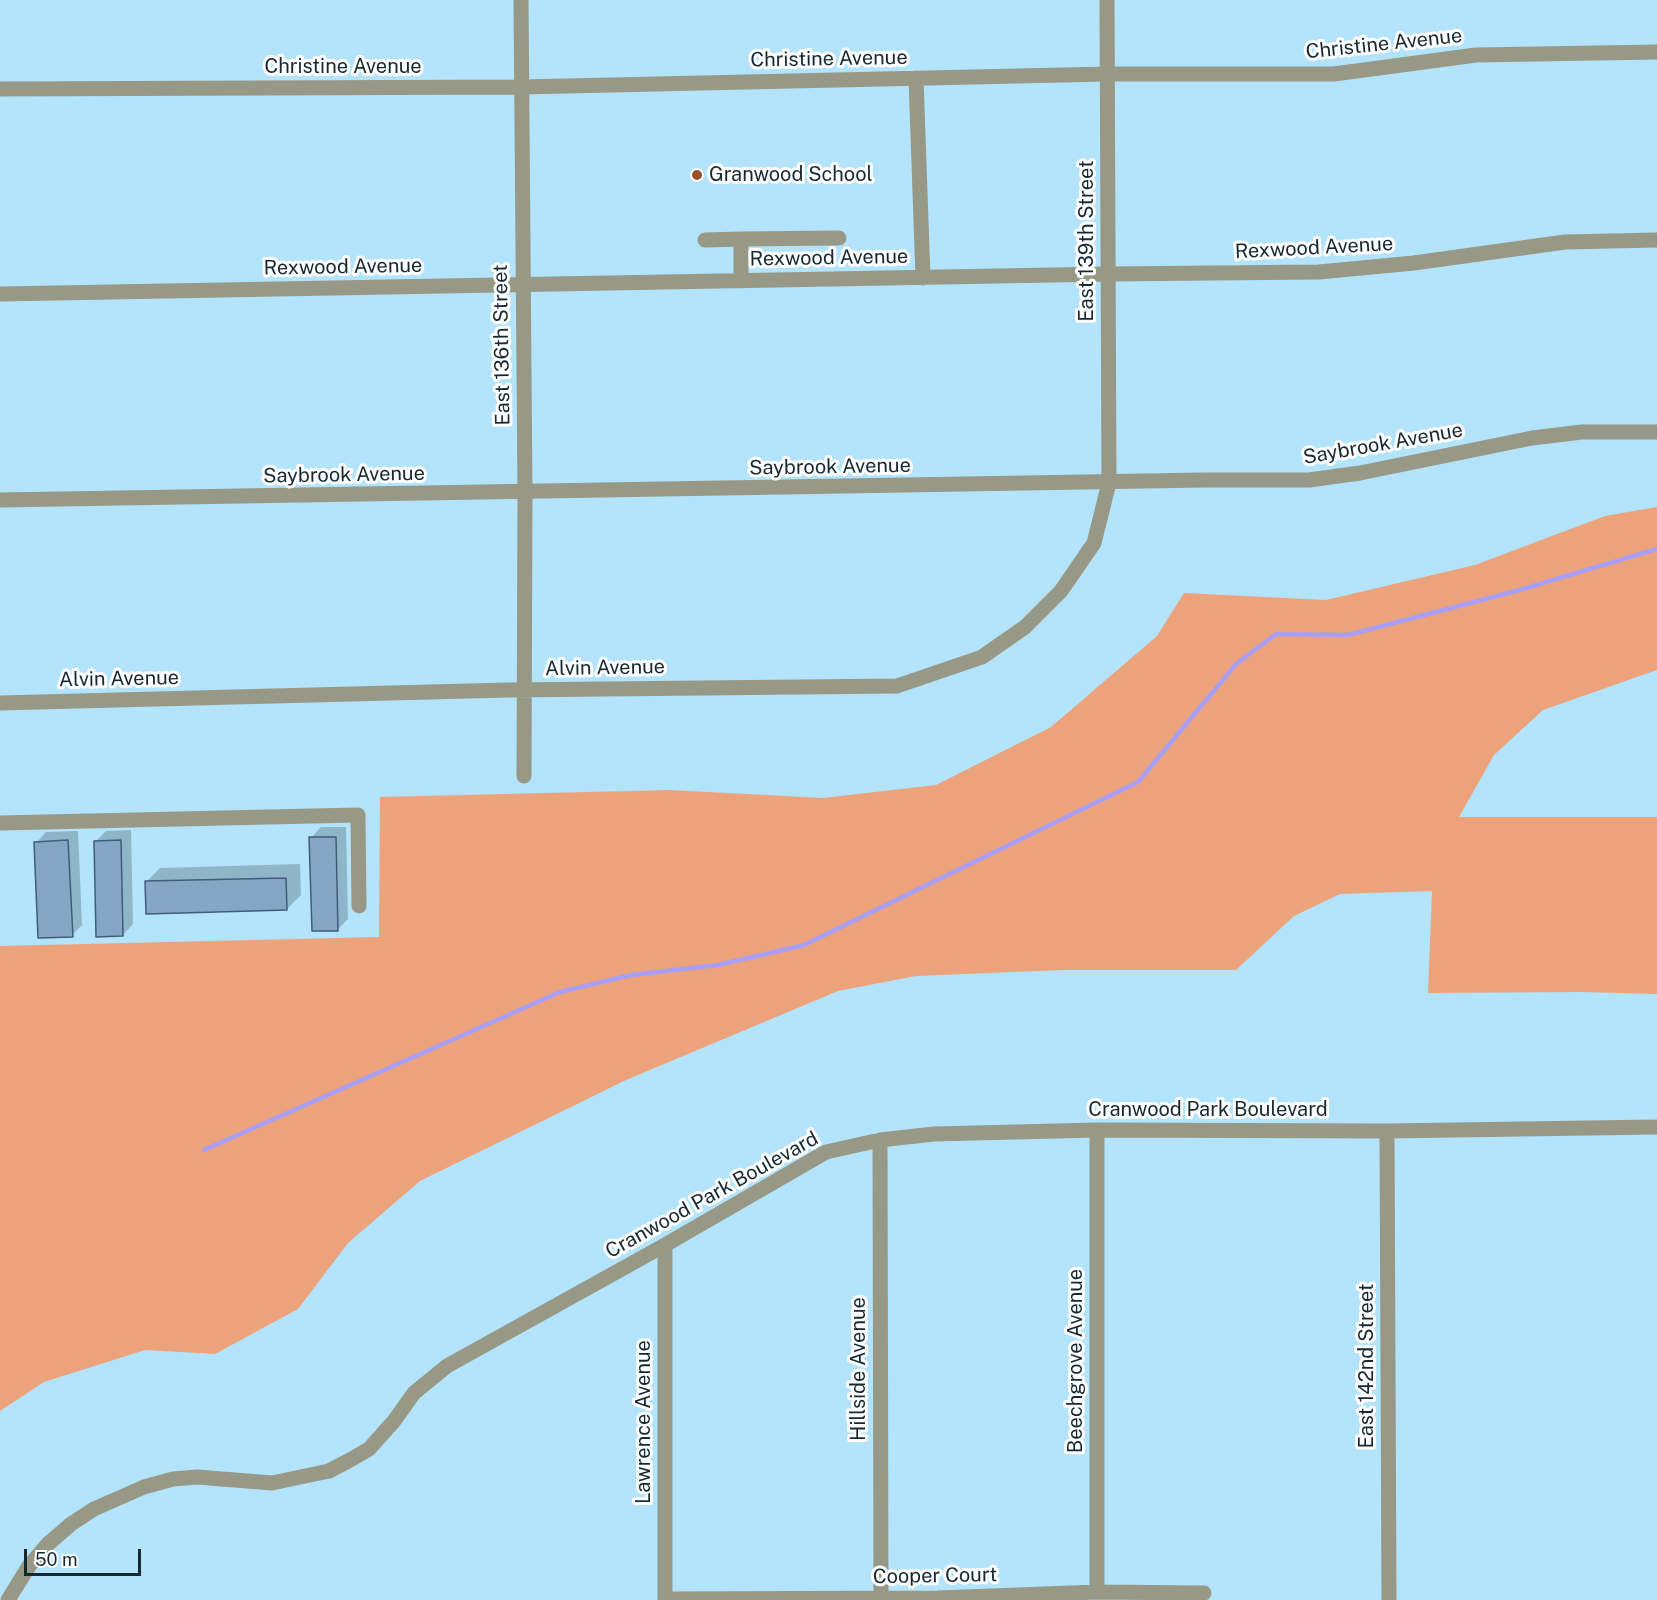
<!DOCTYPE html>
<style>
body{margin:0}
#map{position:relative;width:1657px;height:1600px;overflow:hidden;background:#b3e4fb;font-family:"Public Sans",sans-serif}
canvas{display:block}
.scale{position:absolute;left:24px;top:1549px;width:117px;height:27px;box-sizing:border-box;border:3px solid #162931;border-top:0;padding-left:8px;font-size:18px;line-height:21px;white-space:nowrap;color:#162931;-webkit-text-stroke:4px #fdfdfd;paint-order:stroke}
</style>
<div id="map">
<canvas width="1657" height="1600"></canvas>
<div class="scale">50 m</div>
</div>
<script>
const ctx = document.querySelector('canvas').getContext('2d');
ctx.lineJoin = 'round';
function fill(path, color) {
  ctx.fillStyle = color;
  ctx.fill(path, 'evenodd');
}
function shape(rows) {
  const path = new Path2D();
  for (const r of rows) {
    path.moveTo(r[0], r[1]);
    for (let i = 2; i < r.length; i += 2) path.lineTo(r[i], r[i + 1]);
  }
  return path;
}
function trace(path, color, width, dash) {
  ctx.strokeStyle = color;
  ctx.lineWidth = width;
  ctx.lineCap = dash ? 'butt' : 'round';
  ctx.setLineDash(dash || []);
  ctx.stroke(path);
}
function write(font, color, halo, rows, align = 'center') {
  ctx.font = font + ' "Public Sans",sans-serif';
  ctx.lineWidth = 6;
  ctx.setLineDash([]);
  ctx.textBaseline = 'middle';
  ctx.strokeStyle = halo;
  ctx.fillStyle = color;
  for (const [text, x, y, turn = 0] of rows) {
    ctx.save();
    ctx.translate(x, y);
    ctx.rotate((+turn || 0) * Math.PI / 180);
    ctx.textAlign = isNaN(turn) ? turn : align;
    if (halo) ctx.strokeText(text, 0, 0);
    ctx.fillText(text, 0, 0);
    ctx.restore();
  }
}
const green = shape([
 [1657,507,1657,670,1543,710,1494,755,1459,817,1657,817,1657,994,1582,992,1428,993,1432,891,1340,894,1294,916,1236,970,1063,970,916,976,838,991,626,1080,420,1181,348,1243,298,1309,215,1354,145,1350,44,1382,0,1411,0,946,379,937,380,797,670,790,823,798,936,785,1051,727,1157,636,1184,593,1326,600,1475,565,1605,516]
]);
const shadow = shape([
 [321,827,346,827,348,919,338,929,311,838],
 [131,830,133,924,123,935,95,842,106,831],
 [78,831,82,925,72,935,36,843,46,832],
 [300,864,301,895,287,909,146,882,160,868]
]);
const stream = shape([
 [204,1150,560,992,631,975,718,965,804,945,1138,782,1236,664,1276,634,1348,635,1516,591,1657,549]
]);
const building = shape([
 [309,837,336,837,338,931,312,931,309,837],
 [68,840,73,937,38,938,34,842,68,840],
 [121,840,123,936,96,937,94,841,121,840],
 [286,878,287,910,146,914,145,881,286,878]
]);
const minor = shape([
 [521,0,525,493,524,776],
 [916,78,923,278],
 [0,89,521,87,1108,74,1334,74,1476,55,1657,52],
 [705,240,741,239],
 [741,281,741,239,839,238],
 [0,294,1108,274,1319,272,1414,263,1565,242,1657,240],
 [0,500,1205,480,1309,480,1360,473,1532,438,1582,432,1657,432],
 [0,703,508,690,897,686,982,657,1025,627,1061,591,1094,543,1109,483,1107,0],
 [0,823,358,815,359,906],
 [1097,1130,1097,1592],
 [1387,1131,1389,1600],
 [880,1140,881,1598],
 [665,1245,665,1600],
 [665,1599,938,1598,1097,1592,1204,1593],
 [8,1600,29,1566,48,1544,71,1524,94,1509,144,1487,173,1479,197,1477,272,1483,329,1471,350,1460,369,1449,394,1421,414,1393,447,1366,665,1245,826,1152,880,1140,934,1134,1097,1130,1387,1131,1657,1127]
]);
const markers = [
 [697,175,6,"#99532b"]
];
const streetNames = [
 ["Christine Avenue",1384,44,-6],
 ["Christine Avenue",829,59,-1],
 ["Christine Avenue",343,67],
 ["East 139th Street",1087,241,-90],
 ["Rexwood Avenue",1314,248,-3],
 ["Rexwood Avenue",829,258,-1],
 ["Rexwood Avenue",343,267,-1],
 ["East 136th Street",502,345,-91],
 ["Saybrook Avenue",1383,444,-10],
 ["Saybrook Avenue",830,467,-1],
 ["Saybrook Avenue",344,475,-1],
 ["Alvin Avenue",605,668,-1],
 ["Alvin Avenue",119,679,-1],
 ["Cranwood Park Boulevard",1208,1110],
 ["Cranwood Park Boulevard",712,1195,-29],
 ["Beechgrove Avenue",1076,1361,-90],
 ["East 142nd Street",1367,1366,-90],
 ["Hillside Avenue",859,1369,-90],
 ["Lawrence Avenue",644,1422,-90],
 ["Cooper Court",935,1576,-1]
];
const poiNames = [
 ["Granwood School",709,175]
];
fill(green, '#eca37c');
fill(shadow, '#0003');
trace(stream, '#a89ef6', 4.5);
fill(building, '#86a6c6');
trace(building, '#3f5d7a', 1.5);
trace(minor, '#979885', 15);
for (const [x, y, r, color] of markers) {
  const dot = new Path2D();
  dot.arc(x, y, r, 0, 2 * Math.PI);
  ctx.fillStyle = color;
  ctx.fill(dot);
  trace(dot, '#fdfdfd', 2);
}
write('20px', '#162931', '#fdfdfd', streetNames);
write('20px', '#162931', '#fdfdfd', poiNames, 'left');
</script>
